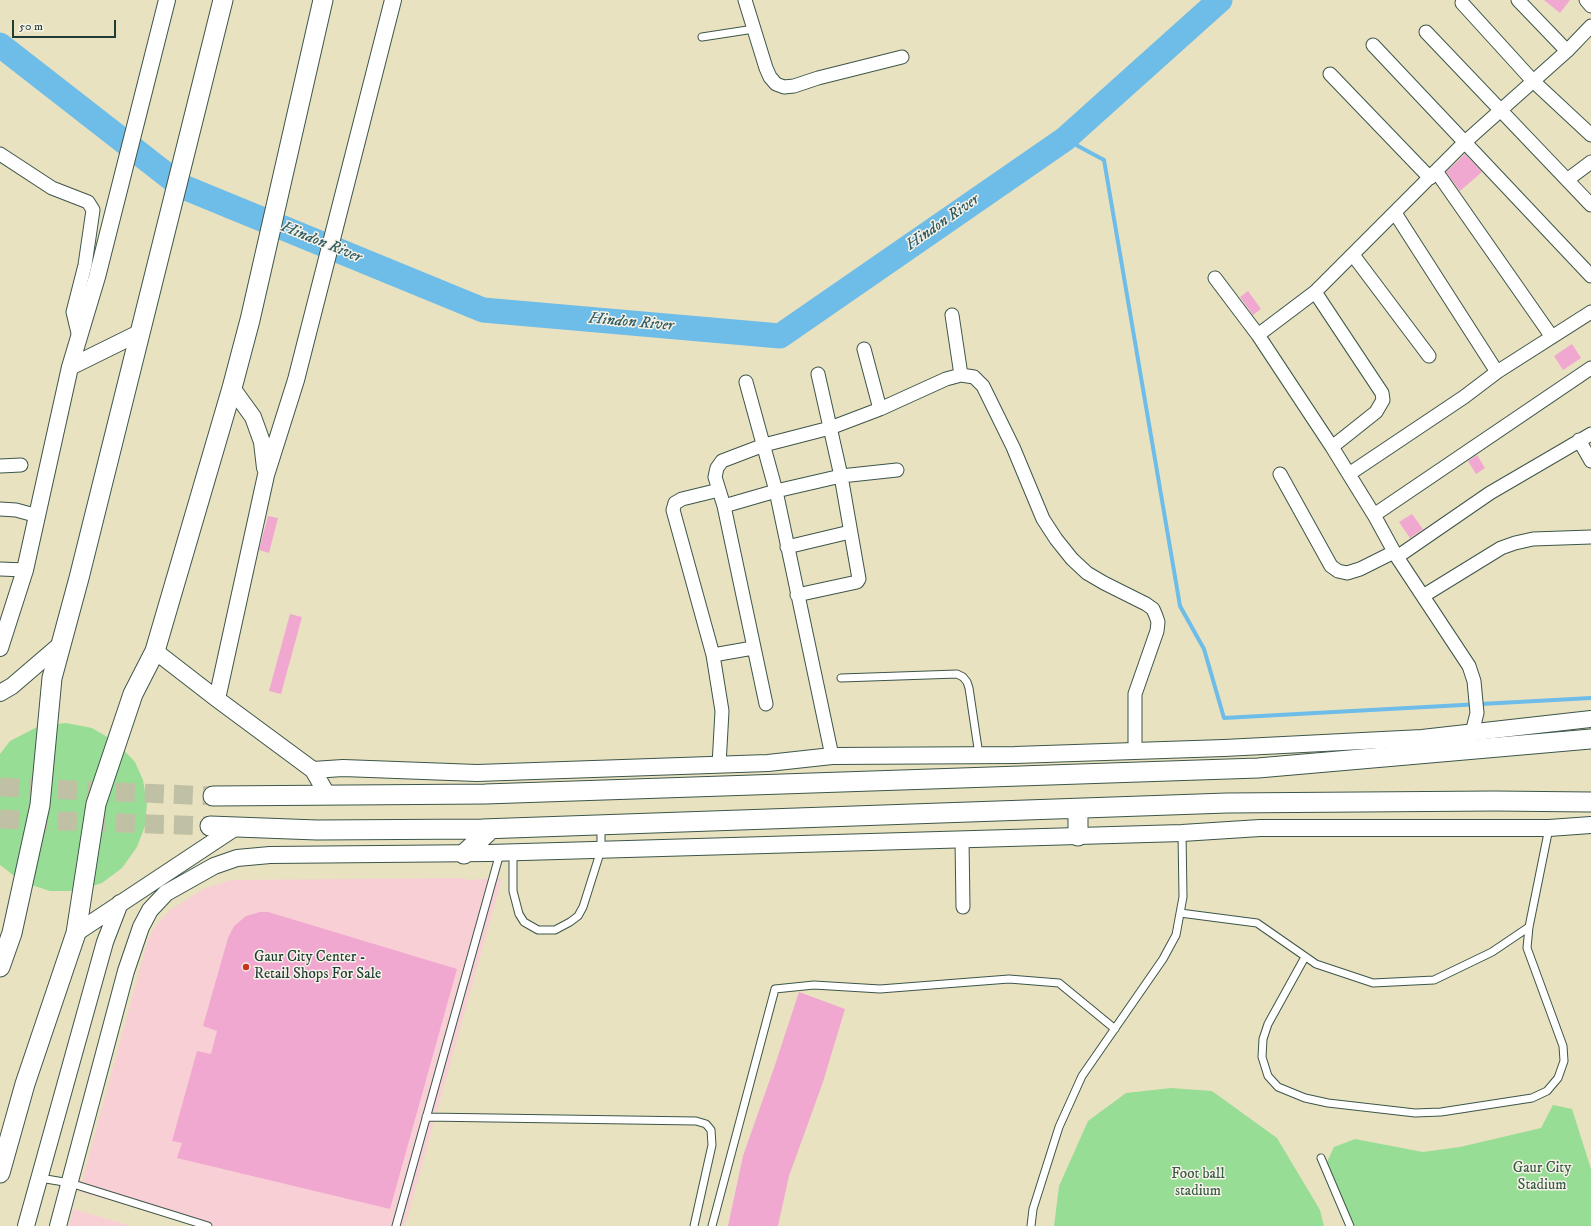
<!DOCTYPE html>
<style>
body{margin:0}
#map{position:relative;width:1591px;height:1226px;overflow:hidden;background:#e8e2c0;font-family:"IM FELL DW Pica",serif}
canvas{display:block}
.scale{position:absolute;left:12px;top:20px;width:104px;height:18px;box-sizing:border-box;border:2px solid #1f3d34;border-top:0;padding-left:5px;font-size:12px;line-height:14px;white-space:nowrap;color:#1f3d34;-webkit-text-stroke:3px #f7f3e8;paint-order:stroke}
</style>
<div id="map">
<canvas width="1591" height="1226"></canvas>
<div class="scale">50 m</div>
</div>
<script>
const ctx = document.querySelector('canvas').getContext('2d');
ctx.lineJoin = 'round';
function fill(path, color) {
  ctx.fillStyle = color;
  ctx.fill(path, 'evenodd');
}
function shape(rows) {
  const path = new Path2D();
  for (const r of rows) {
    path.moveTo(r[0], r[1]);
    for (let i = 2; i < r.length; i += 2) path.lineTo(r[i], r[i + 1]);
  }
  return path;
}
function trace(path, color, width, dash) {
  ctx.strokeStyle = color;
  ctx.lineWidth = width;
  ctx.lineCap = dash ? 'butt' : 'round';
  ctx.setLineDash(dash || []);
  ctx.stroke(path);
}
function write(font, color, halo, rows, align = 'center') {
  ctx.font = font + ' "IM FELL DW Pica",serif';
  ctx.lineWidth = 3;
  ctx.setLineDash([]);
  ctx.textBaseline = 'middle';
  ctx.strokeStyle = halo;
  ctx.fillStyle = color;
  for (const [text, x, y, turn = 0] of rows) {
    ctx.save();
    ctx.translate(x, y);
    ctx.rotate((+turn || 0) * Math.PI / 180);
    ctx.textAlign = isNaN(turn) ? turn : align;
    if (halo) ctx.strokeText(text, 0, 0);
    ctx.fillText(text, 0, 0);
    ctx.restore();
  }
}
const built = shape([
 [465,878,467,880,502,878,405,1226,204,1226,79,1192,148,939,156,925,170,910,203,889,231,880],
 [73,1209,131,1226,69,1226]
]);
const green = shape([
 [66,723,92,728,116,742,135,762,143,780,147,803,145,826,137,847,122,868,102,883,78,891,50,891,22,882,0,865,0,754,10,741,39,726],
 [1171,1088,1212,1091,1277,1138,1320,1210,1324,1226,1054,1226,1059,1186,1088,1121,1126,1093],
 [1553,1105,1572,1109,1591,1169,1591,1226,1355,1226,1344,1206,1327,1162,1334,1147,1355,1139,1423,1152,1460,1147,1541,1128]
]);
const stream = shape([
 [1065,139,1104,160,1180,606,1204,649,1224,718,1591,698]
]);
const river = shape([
 [0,45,181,186,483,310,780,336,1065,139,1220,0]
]);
const building = shape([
 [1544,0,1570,0,1560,13],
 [1465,154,1482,172,1460,191,1446,172],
 [1248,291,1261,309,1253,315,1240,297],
 [1572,344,1581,358,1563,370,1554,356],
 [1477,455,1485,468,1476,474,1468,461],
 [1412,514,1423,529,1410,538,1399,522],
 [268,516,278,518,269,553,259,550],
 [290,614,302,617,281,694,269,691],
 [260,912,268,912,457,969,390,1209,177,1158,182,1143,172,1141,197,1051,211,1054,217,1031,203,1026,228,938,234,926,246,916],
 [799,992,845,1009,823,1082,789,1176,778,1226,728,1226,743,1156,775,1065]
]);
const secondaryTunnel = shape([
 [0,787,213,796],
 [0,819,210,826]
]);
const service = shape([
 [702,37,754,29],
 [841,678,957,674,963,677,967,682,969,688,979,755],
 [513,853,513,891,519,914,524,922,538,930,555,930,570,922,578,916,583,907,601,850,601,826],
 [1180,913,1257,923,1316,964,1373,983,1434,980,1492,952,1529,927],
 [1305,957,1268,1024,1263,1039,1262,1057,1268,1076,1278,1087,1305,1098,1328,1103,1415,1113,1441,1112,1532,1098,1547,1091,1558,1078,1564,1061,1563,1046,1527,948,1529,927,1549,828],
 [426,1117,696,1121,706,1124,711,1130,712,1145,694,1226],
 [1321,1158,1350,1226],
 [40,1178,70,1183,208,1226],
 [396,1226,500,853],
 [712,1226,775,989,814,985,880,989,1009,979,1059,983,1115,1029],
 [1031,1226,1033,1209,1059,1127,1082,1076,1163,959,1176,935,1183,897,1182,833]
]);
const minor = shape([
 [745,0,766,68,770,77,776,84,784,87,794,86,818,78,902,57],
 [1518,0,1567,51],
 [1586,0,1591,6],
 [1462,3,1533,81,1591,135],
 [1426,32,1591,205],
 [1373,45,1591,276],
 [1330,74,1430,178],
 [0,154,52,188,88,202,93,210,85,265,73,312,79,337],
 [1436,171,1552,337],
 [1567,180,1591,162],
 [1395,213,1497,372],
 [1353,255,1429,356],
 [1215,278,1258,335,1332,447,1374,515,1397,557,1469,666,1474,681,1477,713,1472,733],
 [1315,292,1382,393,1383,400,1376,412,1332,447],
 [952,315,961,375],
 [1258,335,1315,292,1465,142,1567,51,1591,26],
 [864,349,880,409],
 [746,382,776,491,832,756],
 [1579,440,1591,461],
 [0,466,21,465],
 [1280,474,1331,566,1338,571,1347,573,1360,569,1394,552],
 [1349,474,1464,397,1497,372,1591,312],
 [719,490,682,499,675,503,673,510,713,655,722,711,719,765],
 [724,506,776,491,841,476,897,470],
 [0,509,16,510,38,516],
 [1374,515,1591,368],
 [787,547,850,532],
 [1397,557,1490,493,1591,434],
 [0,569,25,570],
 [797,595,857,582,859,579,841,476,818,374],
 [1423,596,1501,548,1515,543,1533,539,1591,537],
 [713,655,753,648],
 [766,704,724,506,715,477,717,468,722,461,764,445,830,428,880,409,946,379,961,375,974,377,983,386,1013,447,1043,519,1056,539,1072,559,1087,573,1104,583,1146,604,1153,609,1156,616,1158,622,1157,631,1135,694,1135,750],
 [962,839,963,907]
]);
const tertiary = shape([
 [70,367,139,333],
 [232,388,253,417,262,442,265,468],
 [0,648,25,570,70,367,97,277,167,0],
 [155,651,217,699,313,770,328,796],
 [0,693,12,686,61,644],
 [217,699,266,475,296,380,393,0],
 [313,770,343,768,477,773,768,763,832,756,1015,755,1224,748,1422,738,1591,719],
 [76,933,236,827],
 [26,1226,105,942,120,903],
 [58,1226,126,971,141,927,150,910,166,893,214,866,237,858,270,855,489,853,1182,833,1260,828,1549,828,1591,825]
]);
const secondary = shape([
 [213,796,485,794,1258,768,1591,739],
 [1078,809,1078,836],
 [210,826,317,830,482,829,1227,803,1494,801,1591,802],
 [464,854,491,829],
 [0,967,12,933,40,805,52,678,79,578,223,0],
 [0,1173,25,1084,76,933,96,804,133,694,155,651,232,388,250,320,323,0]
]);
const markers = [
 [246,967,4,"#c8321e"]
];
const poiNames = [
 ["Gaur City Center -",254,958],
 ["Retail Shops For Sale",254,975]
];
const parkNames = [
 ["Gaur City",1542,1169],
 ["Stadium",1542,1186],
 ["Foot ball",1198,1175],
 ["stadium",1198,1192]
];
const waterNames = [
 ["Hindon River",943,223,-35],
 ["Hindon River",321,243,22],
 ["Hindon River",631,323,5]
];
fill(built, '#f7cfd4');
fill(green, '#98dd95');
trace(stream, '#6ebce8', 4);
trace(river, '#6ebce8', 25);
fill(building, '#f1a8d0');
trace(secondaryTunnel, '#c0c1a4', 19, [19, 10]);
trace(service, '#3d5649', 9);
trace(minor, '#3d5649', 15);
trace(tertiary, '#3d5649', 18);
trace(secondary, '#3d5649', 21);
trace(service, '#fff', 7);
trace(minor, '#fff', 13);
trace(tertiary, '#fff', 16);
trace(secondary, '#fff', 19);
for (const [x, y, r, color] of markers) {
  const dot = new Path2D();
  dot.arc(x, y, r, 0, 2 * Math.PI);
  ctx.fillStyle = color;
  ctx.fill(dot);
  trace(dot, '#f7f3e8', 1.5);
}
write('15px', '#1f3d34', '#f7f3e8', poiNames, 'left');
write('15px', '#375d47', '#f7f3e8', parkNames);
write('italic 16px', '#335d61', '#f7f3e8', waterNames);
</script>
